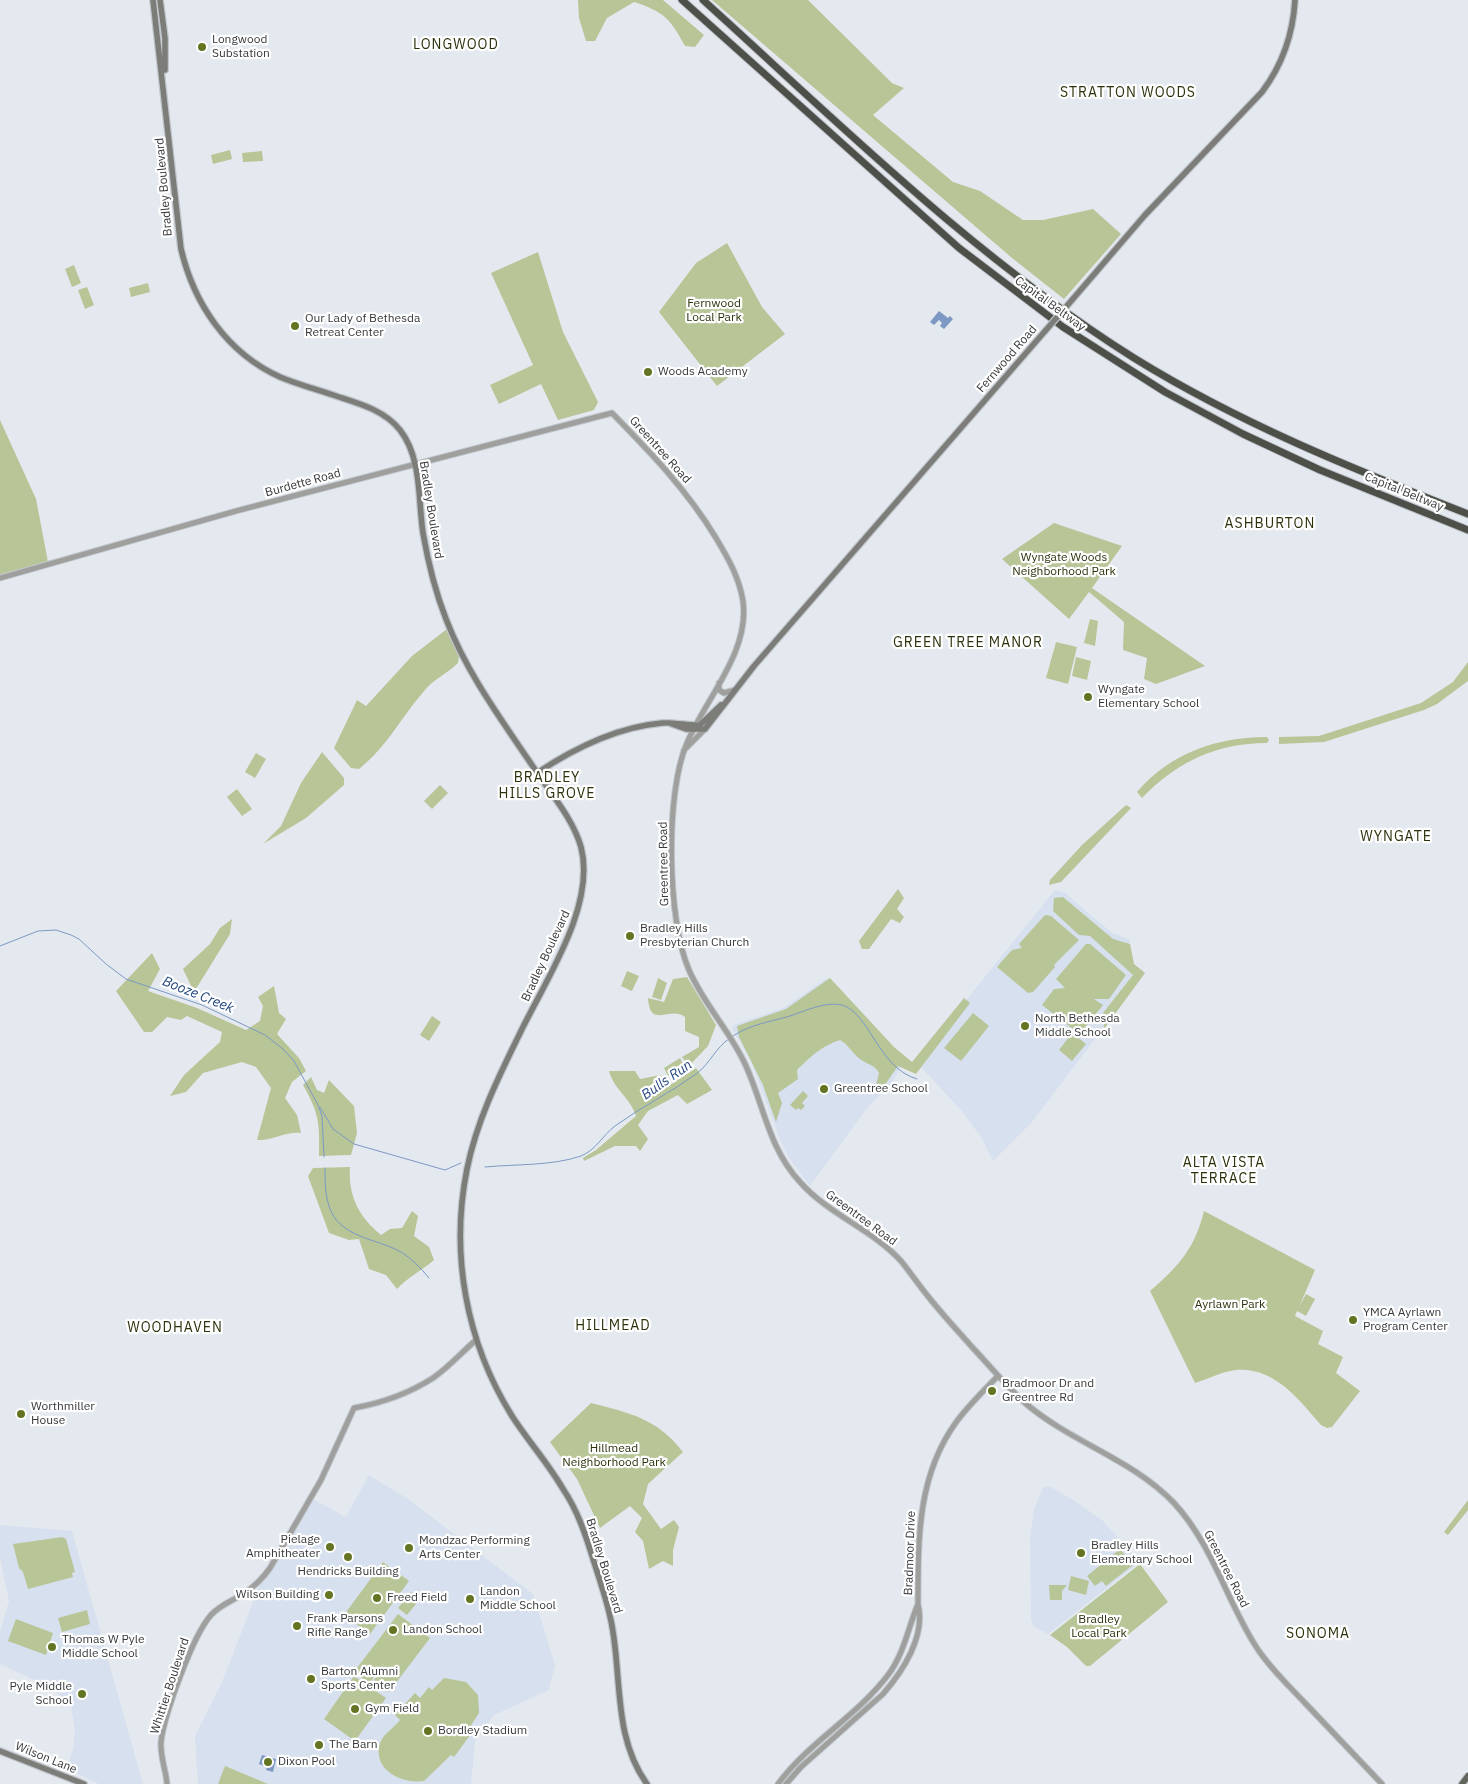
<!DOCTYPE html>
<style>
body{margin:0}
canvas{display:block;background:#e4e9f0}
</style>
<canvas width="1468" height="1784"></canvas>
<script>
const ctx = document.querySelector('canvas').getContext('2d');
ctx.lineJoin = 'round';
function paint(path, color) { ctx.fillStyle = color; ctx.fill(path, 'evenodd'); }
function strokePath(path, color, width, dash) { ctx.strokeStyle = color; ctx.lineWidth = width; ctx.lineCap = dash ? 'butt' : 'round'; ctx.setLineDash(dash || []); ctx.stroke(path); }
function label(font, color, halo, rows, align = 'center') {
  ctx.font = font + ' "IBM Plex Sans",sans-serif'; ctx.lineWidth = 4.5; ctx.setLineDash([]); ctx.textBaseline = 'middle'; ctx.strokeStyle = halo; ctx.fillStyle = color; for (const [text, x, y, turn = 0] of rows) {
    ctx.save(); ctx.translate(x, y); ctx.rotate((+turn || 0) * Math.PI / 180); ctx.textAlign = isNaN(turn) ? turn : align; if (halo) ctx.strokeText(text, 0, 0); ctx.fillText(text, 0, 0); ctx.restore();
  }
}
paint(new Path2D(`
 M1055 890 1064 892 1112 933 1129 939 1134 964 1145 973 1032 1122 993 1161 981 1137 961 1110 916 1062Z
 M827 978 904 1061 893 1081 868 1107 810 1186 789 1158 781 1142 751 1061 732 1029 734 1025 783 1008Z
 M369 1475 408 1499 533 1594 555 1665 549 1690 494 1715 475 1741 471 1784H198L195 1736 222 1682 262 1579 311 1498 346 1517Z
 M1049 1486 1075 1501 1103 1521 1140 1562 1048 1634 1033 1626 1031 1620 1030 1538 1034 1509 1043 1488Z
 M0 1525 72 1531 143 1784H99L67 1769 73 1749 75 1731 71 1707 53 1689 0 1664V1631L9 1601 0 1557Z`), '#d7e0ee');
paint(new Path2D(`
 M578 0H663L704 35 695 47 685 46C670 18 664 12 634 2L607 18 595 41H586L579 18Z
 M712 0H808L892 83 904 88 873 115 953 182 980 191 1023 220H1043L1093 209 1121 234 1064 299 1012 258Z
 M230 150 232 159 213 164 211 155Z
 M262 151 263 161 243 162 242 153Z
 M727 243 762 307 785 334 717 386 659 312 696 263Z
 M538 252 563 332 598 402 594 410 558 420 541 384 499 404 490 385 533 365 491 273Z
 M74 265 81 283 72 287 65 269Z
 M148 283 150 292 131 297 129 288Z
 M87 287 94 305 85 309 78 290Z
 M0 420 36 499 48 562 0 575Z
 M1054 523 1122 546 1092 588 1205 666 1156 684 1144 679 1147 658 1123 650 1124 622 1089 592 1069 619 1002 559Z
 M1090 619 1098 621 1095 646 1084 643Z
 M447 629 459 656 458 663C448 673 434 679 425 690 402 716 387 747 359 769L351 768 334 748 357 700 366 706 412 656Z
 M1056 642 1077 647 1068 684 1046 678Z
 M1076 657 1091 661 1087 680 1072 676Z
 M1468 662V681L1437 704 1424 710 1324 742 1279 744V737L1319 736 1421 703 1453 682Z
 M1267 737 1269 740 1267 743C1216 743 1177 762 1142 798L1137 792C1170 753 1217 737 1267 737Z
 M322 752 344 778V785L306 818 263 844 281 826 301 783Z
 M256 753 266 759 255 778 245 772Z
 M440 785 448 793 432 809 424 801Z
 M237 789 252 809 242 816 227 797Z
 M1126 805 1131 808 1061 882 1049 885 1050 880 1082 845Z
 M898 889 904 898 897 909 904 917 900 923 891 919 869 949H862L859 941Z
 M1063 897 1113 939 1130 944 1134 964 1145 973 1104 1029 1103 1013 1133 975 1090 936 1079 935 1053 911 1054 898Z
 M1045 915 1051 916 1079 940 1054 965 1055 967 1033 992 1028 993 997 967 1012 950 1022 948 1019 944Z
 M232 919 230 934 194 992 183 969 210 944 220 928Z
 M1086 944H1090L1126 975 1109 999H1094L1103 1005 1081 1032 1078 1033 1042 1005 1054 989 1065 988 1056 979Z
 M152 953 160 969 148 991 197 1008 246 1030 260 1021 263 1006 258 997 274 986 279 1013 286 1019 277 1034 299 1058 306 1071 292 1082 285 1098 297 1115 301 1133C285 1131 273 1141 257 1140L271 1088 256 1067 242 1062 203 1073 186 1092 170 1096 184 1075 220 1042 222 1032 187 1016 181 1020 167 1017 152 1032H144L116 991Z
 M627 971 639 976 632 991 621 986Z
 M687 977 716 1025 708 1046 689 1066 682 1057 699 1047V1037L685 1031V1017C670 1005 650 1030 648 998L664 1002 673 979Z
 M658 978 667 983 661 1000 652 997Z
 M830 978 894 1047 912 1062 964 998 970 1003 916 1074 898 1066 884 1086 876 1085 879 1073C874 1064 868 1065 860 1059 852 1053 849 1045 840 1040 821 1046 810 1057 797 1070L798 1079 778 1093 782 1103 776 1122 763 1085 739 1037 737 1026 786 1009Z
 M973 1013 989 1026 961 1061 944 1048Z
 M432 1016 441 1022 429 1041 420 1035Z
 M1072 1033 1086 1044 1072 1061 1059 1050Z
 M680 1058 685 1067 668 1076 664 1068Z
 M696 1068 712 1090 687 1104 678 1095 648 1111 638 1125 648 1139 640 1151 636 1146H615L584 1161 583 1158 596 1150 636 1116C630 1097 614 1090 609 1071H635L640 1079 660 1075 670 1085Z
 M311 1077 317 1090 324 1093 329 1080 354 1106 357 1133 351 1155 319 1156C320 1124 319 1113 303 1085Z
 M803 1091 808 1096 802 1103 805 1106 801 1110 798 1108 796 1110 790 1105Z
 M350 1167C348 1196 359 1217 381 1235L390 1229 402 1228 412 1211 418 1216 414 1236 429 1247 434 1260C421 1271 408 1277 397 1289L386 1275 369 1269 359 1239 349 1240 329 1233 308 1176 313 1168Z
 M1204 1211 1315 1270 1299 1307 1306 1294 1315 1299 1306 1316 1297 1311 1295 1316 1323 1331 1318 1344 1343 1357 1336 1373 1360 1391 1332 1427 1327 1428 1321 1425C1299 1400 1275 1367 1236 1370 1223 1371 1208 1379 1195 1383L1150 1291C1179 1266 1195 1248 1204 1211Z
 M591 1403C629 1413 657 1418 683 1452L648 1484 643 1504 661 1529 674 1520 679 1527 673 1550V1566L663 1561 649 1569 643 1541 635 1532 642 1518 630 1506 600 1528 577 1479 550 1442Z
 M1468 1500V1510L1448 1535 1444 1532Z
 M62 1537 66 1539 75 1572 72 1573 73 1577 28 1589 23 1572 19 1568 13 1544Z
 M1120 1549 1133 1565 1106 1586 1102 1581 1095 1586 1087 1576Z
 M383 1562 409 1581 370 1634 344 1615Z
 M1140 1564 1168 1602 1090 1666H1086L1067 1647 1050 1635Z
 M1071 1576 1089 1581 1086 1595 1068 1590Z
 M1049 1585H1067L1062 1591V1600H1050Z
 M411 1592 420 1599 407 1615 398 1608Z
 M87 1610 90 1624 62 1632 58 1618Z
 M398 1614 430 1638 389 1692 374 1680 386 1661 369 1684 354 1672Z
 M16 1619 53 1633 46 1655 8 1641Z
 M354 1676 386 1698 355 1741 324 1719Z
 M444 1678 466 1682 478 1695 479 1713 468 1730 471 1734 454 1757 451 1755 424 1781C400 1784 372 1769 380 1743 384 1733 394 1728 400 1720L395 1715 415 1693 420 1698 429 1687 432 1690Z
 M225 1766 268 1784H218Z`), '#b8c597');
paint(new Path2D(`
 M939 311 948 318 950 316 953 319 944 329 940 326 942 323 939 320 934 325 930 322Z
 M262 1755 276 1759 273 1772 266 1770 267 1767 259 1764Z`), '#7c98c3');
strokePath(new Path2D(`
 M0 946 38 931 56 930 71 935 79 939 106 964 126 979 202 1005 265 1035 283 1049 294 1061 318 1105 322 1116 324 1157
 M733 1036C751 1024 770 1022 790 1016 805 1011 826 1001 842 1005 870 1013 878 1068 917 1079
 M320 1107 333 1129 354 1144 445 1170 461 1163
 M485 1167C516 1164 552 1166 581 1156 596 1150 603 1135 615 1126 641 1107 670 1093 696 1074 710 1064 715 1048 730 1038
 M325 1168C325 1181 325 1194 329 1206 339 1238 376 1238 401 1252 412 1259 421 1268 429 1278`), '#7c98c3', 1);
const tertiary = new Path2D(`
 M0 578 236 511 612 413C651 453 687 490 716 538 728 558 739 577 743 601 750 652 706 698 687 743 665 793 667 920 689 970 704 1005 731 1032 746 1066 764 1106 769 1149 800 1182 829 1215 872 1229 901 1261 910 1272 918 1284 927 1295 941 1313 957 1330 972 1347 990 1366 1006 1386 1025 1403 1072 1443 1132 1459 1174 1503 1212 1544 1226 1599 1255 1645 1268 1666 1288 1685 1305 1703 1331 1730 1356 1757 1382 1784
 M719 683V690L724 693 735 690
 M684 750 705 729
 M167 1784C166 1770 160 1757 161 1742 164 1715 193 1635 211 1615 220 1605 232 1601 243 1594 254 1587 263 1578 270 1568L321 1480 354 1408C382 1403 408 1394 433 1378 449 1367 462 1352 476 1340
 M778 1784C809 1742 857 1716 888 1675 904 1654 908 1628 918 1604
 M786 1784 801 1767 883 1694C903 1671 926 1636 918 1604 918 1540 917 1475 957 1421 969 1405 984 1390 998 1376`);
const secondary = new Path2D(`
 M153 0 181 249C194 304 227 353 280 377 299 385 319 390 339 397 361 404 385 411 400 430 422 458 418 500 423 533 428 562 435 591 446 619 467 674 503 722 536 771 552 795 573 819 581 847 596 905 547 978 522 1029 500 1074 477 1119 467 1169 450 1254 466 1342 512 1416 528 1441 548 1463 563 1489 578 1511 586 1536 594 1562 602 1587 611 1613 614 1639 621 1689 616 1741 647 1784
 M160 0 165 38V70
 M1072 300 1145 215 1262 92C1283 64 1293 35 1295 0
 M669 723 686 729H705L754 666 1046 330
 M537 773C573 749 618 727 662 723 676 722 688 726 700 725L721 705
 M0 1751 84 1784`);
const primary = new Path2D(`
 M1462 1784 1468 1776`);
const motorway = new Path2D(`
 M682 0 959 248 1063 327 1165 392 1243 434 1320 470 1468 530
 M703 0C841 125 975 258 1134 358 1239 423 1353 469 1468 514`);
strokePath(tertiary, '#c1c6cc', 7);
strokePath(secondary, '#c1c6cc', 8);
strokePath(primary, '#c1c6cc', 8);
strokePath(motorway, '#c1c6cc', 9);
strokePath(tertiary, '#9fa09d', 5);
strokePath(secondary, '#7c7d78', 5.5);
strokePath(primary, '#62645e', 6);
strokePath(motorway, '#4d4f49', 7);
const secondaryBridge = new Path2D(`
 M1046 330 1072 300`);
strokePath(secondaryBridge, '#c1c6cc', 8, []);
strokePath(secondaryBridge, '#7c7d78', 5.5);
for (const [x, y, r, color] of [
 [202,47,5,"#637523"],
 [295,326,5,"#637523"],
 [648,372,5,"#637523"],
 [1088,697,5,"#637523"],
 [630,936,5,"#637523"],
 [1025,1026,5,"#637523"],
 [824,1089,5,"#637523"],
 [1353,1320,5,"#637523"],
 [992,1391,5,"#637523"],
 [21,1414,5,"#637523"],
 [330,1547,5,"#637523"],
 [409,1548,5,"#637523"],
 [1081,1553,5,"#637523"],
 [348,1557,5,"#637523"],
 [329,1595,5,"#637523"],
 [377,1598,5,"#637523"],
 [470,1599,5,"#637523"],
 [297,1626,5,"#637523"],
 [393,1630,5,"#637523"],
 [52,1647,5,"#637523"],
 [311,1679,5,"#637523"],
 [82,1694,5,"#637523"],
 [355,1709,5,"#637523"],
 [428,1731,5,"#637523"],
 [319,1745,5,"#637523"],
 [268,1762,5,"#637523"]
]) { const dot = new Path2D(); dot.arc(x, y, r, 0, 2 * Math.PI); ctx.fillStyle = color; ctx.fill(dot); strokePath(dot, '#fff', 2); }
label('12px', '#36383b', '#fff', [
 ["Longwood",212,40],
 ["Substation",212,54],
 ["Our Lady of Bethesda",305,319],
 ["Retreat Center",305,333],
 ["Woods Academy",658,372],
 ["Wyngate",1098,690],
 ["Elementary School",1098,704],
 ["Bradley Hills",640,929],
 ["Presbyterian Church",640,943],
 ["North Bethesda",1035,1019],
 ["Middle School",1035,1033],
 ["Greentree School",834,1089],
 ["YMCA Ayrlawn",1363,1313],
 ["Program Center",1363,1327],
 ["Bradmoor Dr and",1002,1384],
 ["Greentree Rd",1002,1398],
 ["Worthmiller",31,1407],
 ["House",31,1421],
 ["Pielage",320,1540,"right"],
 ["Amphitheater",320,1554,"right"],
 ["Mondzac Performing",419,1541],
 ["Arts Center",419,1555],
 ["Bradley Hills",1091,1546],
 ["Elementary School",1091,1560],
 ["Hendricks Building",348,1572,"center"],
 ["Landon",480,1592],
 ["Middle School",480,1606],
 ["Wilson Building",319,1595,"right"],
 ["Freed Field",387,1598],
 ["Frank Parsons",307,1619],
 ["Rifle Range",307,1633],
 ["Landon School",403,1630],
 ["Thomas W Pyle",62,1640],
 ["Middle School",62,1654],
 ["Barton Alumni",321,1672],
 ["Sports Center",321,1686],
 ["Pyle Middle",72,1687,"right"],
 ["School",72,1701,"right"],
 ["Gym Field",365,1709],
 ["Bordley Stadium",438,1731],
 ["The Barn",329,1745],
 ["Dixon Pool",278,1762]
], 'left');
label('12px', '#36383b', '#fff', [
 ["Bradley Boulevard",164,187,-95],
 ["Capital Beltway",1050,304,36],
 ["Fernwood Road",1007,359,-49],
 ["Greentree Road",660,450,48],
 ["Burdette Road",303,483,-15],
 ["Capital Beltway",1404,492,22],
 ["Bradley Boulevard",431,510,81],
 ["Greentree Road",664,864,-91],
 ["Bradley Boulevard",546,956,-65],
 ["Greentree Road",861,1218,36],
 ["Bradmoor Drive",910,1553,-88],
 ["Bradley Boulevard",604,1566,73],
 ["Greentree Road",1226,1569,63],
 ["Whittier Boulevard",170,1686,-72],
 ["Wilson Lane",46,1758,22]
]);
label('12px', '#2b330c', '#fff', [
 ["Fernwood",714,304],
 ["Local Park",714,318],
 ["Wyngate Woods",1064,558],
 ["Neighborhood Park",1064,572],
 ["Ayrlawn Park",1230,1305],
 ["Hillmead",614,1449],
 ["Neighborhood Park",614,1463],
 ["Bradley",1099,1620],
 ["Local Park",1099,1634]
]);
ctx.letterSpacing = '1px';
label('14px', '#2b330d', '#fff', [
 ["LONGWOOD",456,45],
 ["STRATTON WOODS",1128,93],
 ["ASHBURTON",1270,524],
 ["GREEN TREE MANOR",968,643],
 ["BRADLEY",547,778],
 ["HILLS GROVE",547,794],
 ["WYNGATE",1396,837],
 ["ALTA VISTA",1224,1163],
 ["TERRACE",1224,1179],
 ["HILLMEAD",613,1326],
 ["WOODHAVEN",175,1328],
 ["SONOMA",1318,1634]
]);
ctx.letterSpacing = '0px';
label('italic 14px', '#244980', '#fff', [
 ["Booze Creek",198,995,22],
 ["Bulls Run",667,1080,-35]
]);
</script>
